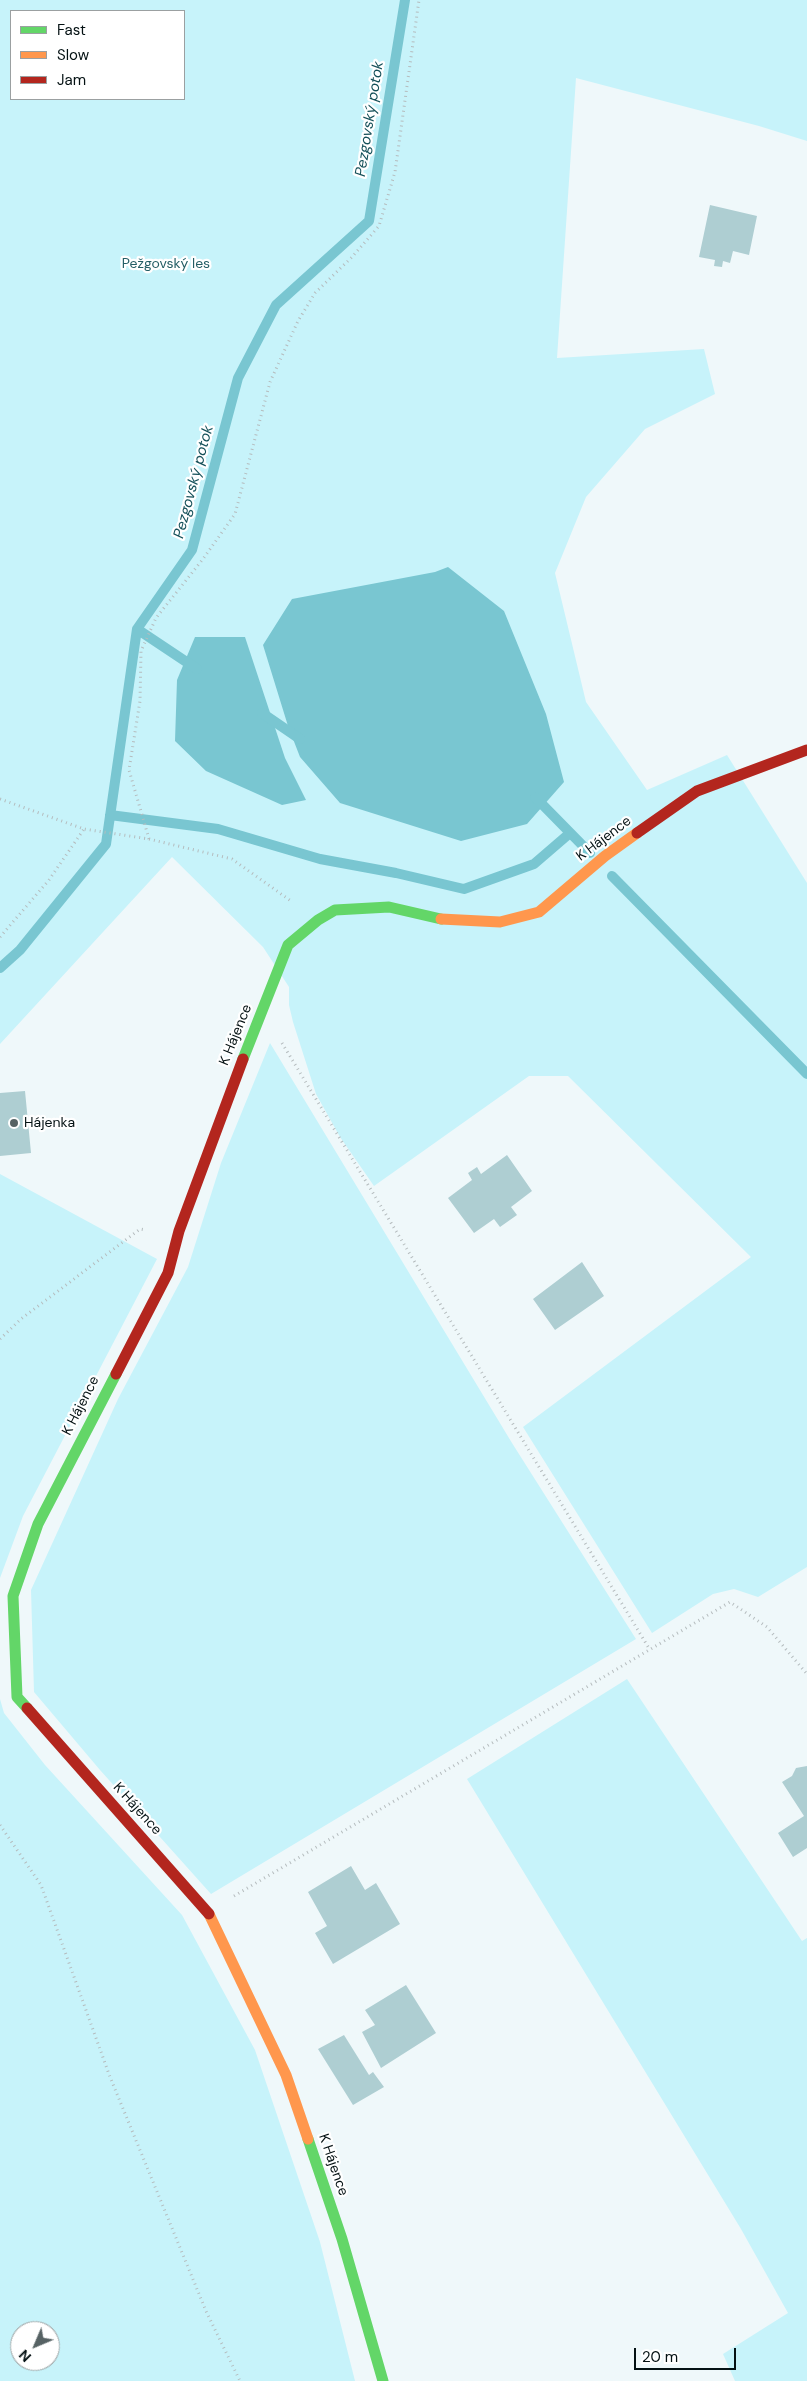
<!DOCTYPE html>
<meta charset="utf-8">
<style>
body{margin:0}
#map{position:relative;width:807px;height:2381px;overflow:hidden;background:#eff8fa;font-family:"DM Sans",sans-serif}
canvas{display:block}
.legend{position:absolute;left:10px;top:10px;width:175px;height:90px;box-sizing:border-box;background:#fff;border:1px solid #9ba0a1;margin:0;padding:6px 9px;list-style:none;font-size:15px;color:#041113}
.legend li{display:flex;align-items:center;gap:10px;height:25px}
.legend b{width:25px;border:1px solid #9ba0a1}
.north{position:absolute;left:10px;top:2321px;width:50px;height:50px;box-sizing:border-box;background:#fff;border:1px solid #9ba0a1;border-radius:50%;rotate:225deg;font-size:14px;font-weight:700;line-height:20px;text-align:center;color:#041113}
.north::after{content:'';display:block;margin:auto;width:18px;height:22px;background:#566264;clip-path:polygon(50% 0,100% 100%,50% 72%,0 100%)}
.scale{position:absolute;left:634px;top:2348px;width:102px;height:22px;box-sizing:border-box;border:2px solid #041113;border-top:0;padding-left:6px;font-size:15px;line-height:18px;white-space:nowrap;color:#041113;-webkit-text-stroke:4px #fff;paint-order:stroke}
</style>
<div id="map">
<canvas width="807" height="2381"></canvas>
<ul class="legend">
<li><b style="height:6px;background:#63d668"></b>Fast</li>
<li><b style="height:6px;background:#ff974d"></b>Slow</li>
<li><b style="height:6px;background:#b3261e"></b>Jam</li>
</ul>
<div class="north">N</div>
<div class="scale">20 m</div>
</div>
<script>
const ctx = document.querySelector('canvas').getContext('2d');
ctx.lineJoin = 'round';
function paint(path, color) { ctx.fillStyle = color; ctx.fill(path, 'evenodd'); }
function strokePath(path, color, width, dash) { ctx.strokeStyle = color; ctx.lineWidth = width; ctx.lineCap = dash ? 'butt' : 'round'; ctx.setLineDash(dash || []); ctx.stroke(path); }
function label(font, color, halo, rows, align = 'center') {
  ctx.font = font + ' "DM Sans",sans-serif'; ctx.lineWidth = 4.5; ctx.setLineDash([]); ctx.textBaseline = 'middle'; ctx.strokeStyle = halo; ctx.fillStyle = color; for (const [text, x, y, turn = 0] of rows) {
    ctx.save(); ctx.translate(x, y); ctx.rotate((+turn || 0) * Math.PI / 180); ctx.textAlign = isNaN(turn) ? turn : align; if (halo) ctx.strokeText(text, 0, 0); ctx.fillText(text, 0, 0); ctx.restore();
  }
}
paint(new Path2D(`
 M0 0H807V141L759 126 576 78 557 358 704 349 715 394 645 429 586 497 555 573 586 702 647 790 727 755 807 883V1567L758 1597 734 1589 713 1594 652 1633 523 1427 751 1257 568 1076H529L374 1186 340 1137 316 1094 293 1022 289 1005V987L263 947 172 857 0 1044ZM11 11H184V99H11Z
 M270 1043 512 1443 636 1639 211 1894 100 1770 34 1692 31 1590 118 1399 188 1267 221 1163Z
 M0 1174 157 1259 23 1516 0 1578Z
 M627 1679 802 1941 807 1938V2381H735L723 2354 788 2313 741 2229 467 1779Z
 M0 1699 4 1713 45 1765 182 1915 255 2050 320 2242 355 2381H0ZM20 2331H50V2361H20Z`), '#c7f3fa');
paint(new Path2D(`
 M448 567 504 611 546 714 564 782 527 824 461 841 340 803 300 757 288 726 263 645 292 599 435 572Z
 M195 637H245L285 758 306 800 282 805 206 771 175 741 177 680Z`), '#79c6d1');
strokePath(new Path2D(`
 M137 629 197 669
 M262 713 300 739
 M535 797 590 853
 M110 815 218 829 320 859 396 873 464 889 534 864 570 833
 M612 876 807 1074
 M0 968 20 950 106 844 137 629 192 550 238 378 276 305 369 221 405 0`), '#79c6d1', 10);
paint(new Path2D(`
 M710 205 757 216 749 255 733 251 730 263 723 261 722 267 714 266 715 260 699 257Z
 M25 1091 31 1153 0 1156V1093Z
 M507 1155 532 1191 511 1207 517 1215 500 1227 494 1219 474 1233 448 1198 472 1180 468 1173 477 1167 481 1174Z
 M582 1262 604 1296 555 1330 533 1299Z
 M807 1766V1848L793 1857 778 1833 804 1816 782 1782 792 1776 796 1768Z
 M351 1866 365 1890 376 1883 400 1924 333 1964 315 1933 327 1926 308 1892Z
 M406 1985 436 2033 381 2068 362 2032 375 2025 365 2010Z
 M344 2035 369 2075 373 2072 384 2087 353 2105 318 2049Z`), '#aeced2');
strokePath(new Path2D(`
 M0 799 84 829 149 839 232 859 291 901
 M149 839 129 770 140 701 141 651 156 618 203 559 235 514 270 382 298 321 315 293 352 257 379 226 395 172 419 0
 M0 937 49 880 84 829
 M282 1043 650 1650
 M0 1339 21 1319 140 1229 146 1230
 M0 1825 41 1885 110 2077 206 2311 240 2381
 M234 1896 730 1602 767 1627 807 1674`), '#b5bcbe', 3, [1, 4]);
strokePath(new Path2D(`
 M243 1059 288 945 318 920 335 910 389 907 441 919
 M27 1708 17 1697 13 1596 38 1524 116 1374
 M308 2139 342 2239 383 2381`), '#63d668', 11);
strokePath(new Path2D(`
 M441 919 500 922 539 912 605 856 637 833
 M209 1914 286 2075 308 2139`), '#ff974d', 11);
strokePath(new Path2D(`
 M637 833 697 791 807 750
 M116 1374 168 1273 179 1231 243 1059
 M27 1708 209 1914`), '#b3261e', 11);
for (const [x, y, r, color] of [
 [14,1123,5,"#566264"]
]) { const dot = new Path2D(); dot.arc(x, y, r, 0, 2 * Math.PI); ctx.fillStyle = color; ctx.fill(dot); strokePath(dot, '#fff', 2); }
label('14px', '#235d65', '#fff', [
 ["Pežgovský les",166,264]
]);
label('14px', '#041113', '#fff', [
 ["K Hájence",604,839,-37],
 ["K Hájence",236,1035,-68],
 ["K Hájence",81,1406,-63],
 ["K Hájence",137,1809,48],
 ["K Hájence",333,2165,71]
]);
label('14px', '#041113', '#fff', [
 ["Hájenka",24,1123]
], 'left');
label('italic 15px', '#145059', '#fff', [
 ["Pezgovský potok",370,119,-81],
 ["Pezgovský potok",194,482,-75]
]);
</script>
